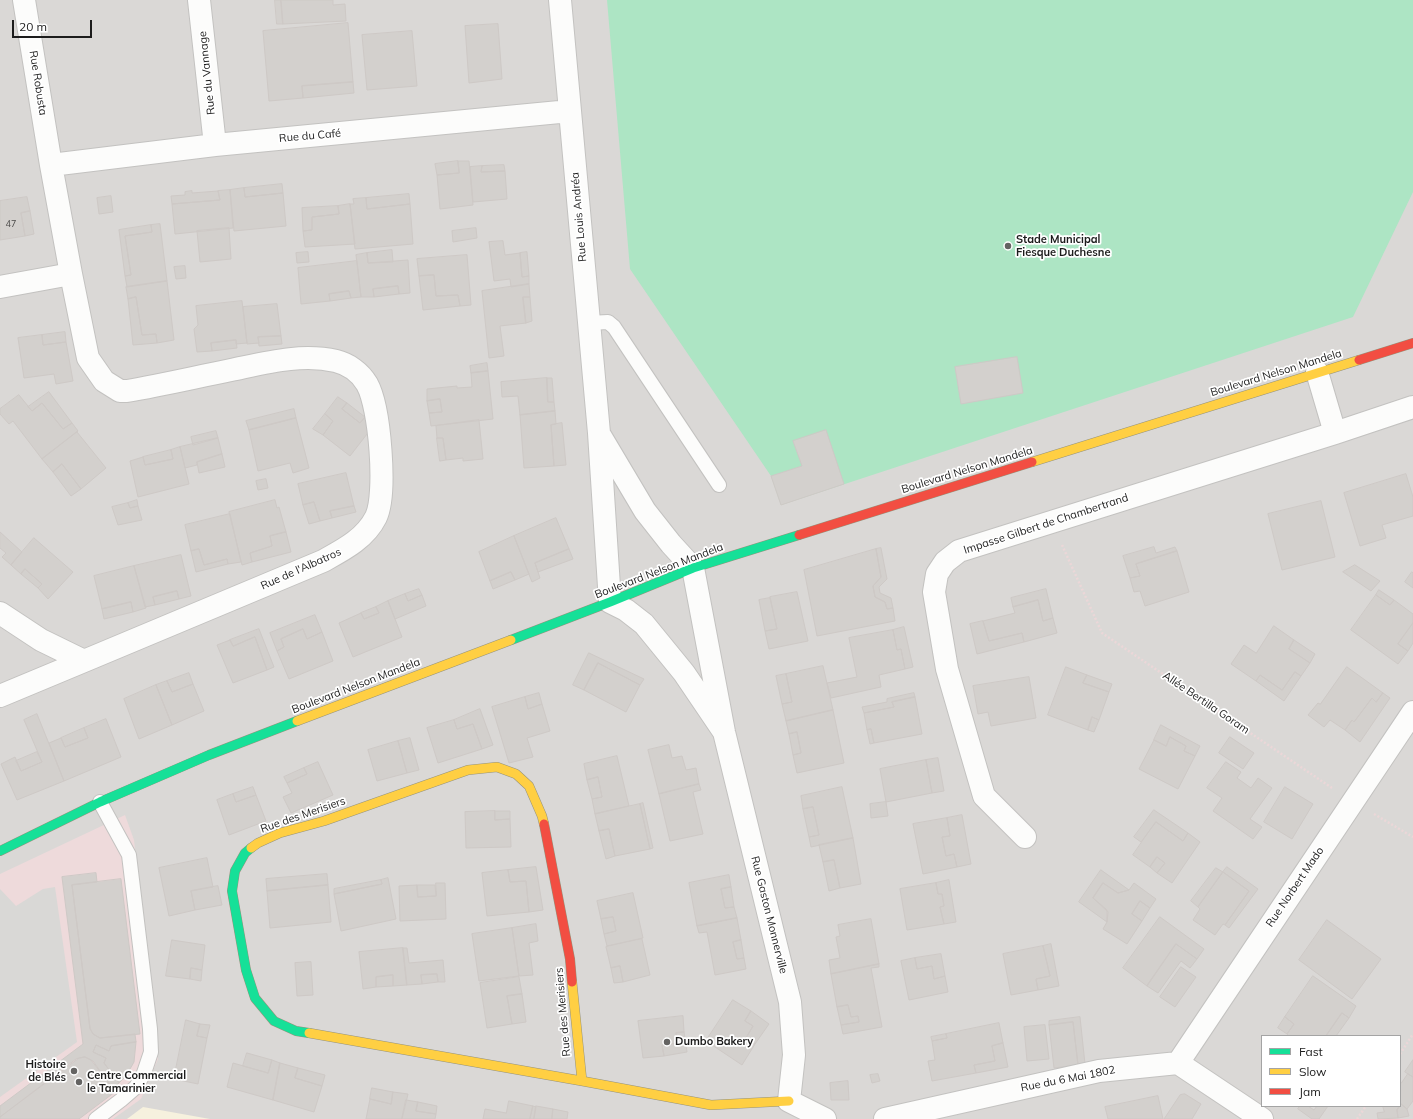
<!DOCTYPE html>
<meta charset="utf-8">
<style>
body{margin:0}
#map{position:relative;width:1413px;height:1119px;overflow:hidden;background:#ebe8e4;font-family:Mulish,sans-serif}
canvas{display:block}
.legend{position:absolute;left:1261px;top:1035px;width:140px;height:72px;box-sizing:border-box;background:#fff;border:1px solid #a4a4a4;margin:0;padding:5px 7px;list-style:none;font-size:12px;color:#1c1c1c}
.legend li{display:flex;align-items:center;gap:8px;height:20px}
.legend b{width:20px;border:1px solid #a4a4a4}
.scale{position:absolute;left:12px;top:20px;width:80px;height:18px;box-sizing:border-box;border:2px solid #1c1c1c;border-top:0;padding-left:5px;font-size:12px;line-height:14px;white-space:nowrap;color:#1c1c1c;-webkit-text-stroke:3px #fff;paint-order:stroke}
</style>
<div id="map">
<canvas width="1413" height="1119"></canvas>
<ul class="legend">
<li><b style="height:5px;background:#16e098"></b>Fast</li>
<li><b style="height:5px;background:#ffcf43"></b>Slow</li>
<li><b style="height:5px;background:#f24e42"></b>Jam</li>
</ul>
<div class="scale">20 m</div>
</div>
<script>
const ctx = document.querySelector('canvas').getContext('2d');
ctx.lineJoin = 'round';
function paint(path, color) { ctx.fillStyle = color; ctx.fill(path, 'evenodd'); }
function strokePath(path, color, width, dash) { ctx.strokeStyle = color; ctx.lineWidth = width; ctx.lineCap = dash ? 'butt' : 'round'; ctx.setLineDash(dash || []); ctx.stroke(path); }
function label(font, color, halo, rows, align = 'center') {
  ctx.font = font + ' Mulish,sans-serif'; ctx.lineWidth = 3.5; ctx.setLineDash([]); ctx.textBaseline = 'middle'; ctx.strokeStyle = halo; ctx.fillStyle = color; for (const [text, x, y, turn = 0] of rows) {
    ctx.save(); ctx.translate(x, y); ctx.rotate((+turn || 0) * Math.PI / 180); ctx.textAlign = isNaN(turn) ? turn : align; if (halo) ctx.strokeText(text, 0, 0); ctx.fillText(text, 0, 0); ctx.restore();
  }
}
paint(new Path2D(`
 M0 0H1413V1119H0ZM1262 1036H1400V1106H1262Z`), '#dad8d6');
paint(new Path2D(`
 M125 815 134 840 158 1059 141 1099 113 1119H0V874Z`), '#eedadb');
paint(new Path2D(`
 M143 1107 210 1119H127Z`), '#f6f1de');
paint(new Path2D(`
 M55 887 77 1042 0 1097V889L16 906 43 889Z`), '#d9d8d6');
paint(new Path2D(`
 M607 0H1413V192L1353 317 781 505 771 476 630 269Z`), '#ade5c4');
const building = new Path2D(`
 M275 0H281L283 24H277Z
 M281 0H333V5L345 4 346 21 283 24Z
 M348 23 353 82 302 86 303 98 269 101 263 31Z
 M498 24 502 79 469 83 465 26Z
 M412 31 417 86 367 90 362 35Z
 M353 82 354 93 303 98 302 86Z
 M458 161 459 173 437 175 435 164Z
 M458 161H469L473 205 440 209 437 175 459 173Z
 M504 165 505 171 481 172 482 166Z
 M482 166 481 172 505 171 507 199 473 202 470 167Z
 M282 184 283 193 245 197 244 188Z
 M244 188 245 197 283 193 286 226 234 231 230 190Z
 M230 190 233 228 175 234 172 204 220 200 218 191Z
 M192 191V193L218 191 220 200 172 204 171 196 185 195V192Z
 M409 194 410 204 367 209 366 198Z
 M111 196 113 212 99 214 97 198Z
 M27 197 30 211 21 213 25 236 0 240V201Z
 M366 198 367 209 410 204 413 244 355 249 350 204H354L353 199Z
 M350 204 355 244 305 247 303 231 312 230V217L339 214 338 206Z
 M338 206 339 214 312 217V230L303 231 302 208Z
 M30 211 34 234 25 236 21 213Z
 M160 224 167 281 127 287 125 276 131 275 125 236 152 232 151 225Z
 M151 225 152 232 125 236 131 275 125 276 119 230Z
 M229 228 231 259 200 262 197 231Z
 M476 228 477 238 453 242 452 231Z
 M503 241 505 255 520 253 522 277 529 276V284L511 287 510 279 494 281 489 242Z
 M392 250 393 262 368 263 367 253Z
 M308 252 309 262 297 263 296 253Z
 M527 252 529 276 522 277 520 253Z
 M367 253 368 263 408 260 410 293 399 294 398 286 373 289 374 297H361L356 255Z
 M467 255 471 305 460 306 458 295 436 296 434 275 419 276 417 259Z
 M357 261 361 297 351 298 349 291 329 294 330 301 301 304 298 268Z
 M185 266 186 278 176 279 174 267Z
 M434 275 436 296 458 295 460 306 423 310 419 276Z
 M167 281 174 340 157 343 156 334 142 335 136 297 128 299 126 287Z
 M529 284 530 297H523L526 323 500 326 504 356 489 358 482 291Z
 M398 286 399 294 374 297 373 289Z
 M349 291 351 298 330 301 329 294Z
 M136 297 142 335 156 334 157 343 133 345 128 299Z
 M523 297H530L532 321 526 323Z
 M242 301 247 343 236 344V340L211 343 212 351 197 352 194 329 198 325 196 306Z
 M277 304 281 336 258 337 259 343 247 344 243 307Z
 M65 332 66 342 43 345 42 335Z
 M42 335 43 345 66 342 73 381 56 384 54 374 24 378 18 338Z
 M281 336 282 344 259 346 258 337Z
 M236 340 237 348 212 351 211 343Z
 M1017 357 1023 393 961 404 955 367Z
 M487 363 488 371 471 373 470 366Z
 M488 371 493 419 431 426 429 413 442 412 440 399 427 401V389L457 386V388L472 387 471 373Z
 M547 378H552L554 402H548Z
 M547 378 548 402H554L555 411 520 415 518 396 502 397 501 382Z
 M49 392 72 423 63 429 42 403 32 411 28 407Z
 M19 395 32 411 42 403 63 429 72 423 78 431 42 459 13 421 9 424 0 414V409Z
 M338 397 347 403 342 409 360 423 365 417 374 425 350 456 323 435 333 421 325 414Z
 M440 399 442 412 429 413 427 401Z
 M347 403 365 417 360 423 342 409Z
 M294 409 296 418 249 430 246 421Z
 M555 411 556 424 551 425 554 466 524 468 520 415Z
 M325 414 333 421 323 435 313 429Z
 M296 418 309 468 293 473 290 463 258 471 249 430Z
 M479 420 483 459 463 461V458L446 460 443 438H437L436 426Z
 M562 423 566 465 554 466 551 425Z
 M826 430 844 484 781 505 771 476 802 466 793 441Z
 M216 431 218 438 193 445 191 437Z
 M77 432 106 468 81 489 62 464 53 472 42 459Z
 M218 438 222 454 197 462V465L185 468 180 447Z
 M437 438H443L446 460 440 461Z
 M180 447 189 484 138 497 130 461 143 457 145 465 173 459 171 450Z
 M171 450 173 459 145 465 143 457Z
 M222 454 225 467 199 473 197 462Z
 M62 464 81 489 71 496 53 472Z
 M346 473 354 506 330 511 332 518 320 521 314 502 303 505 298 484Z
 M1406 474 1413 497V516L1382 525 1386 538 1360 546 1344 493Z
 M266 479 268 488 258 490 256 481Z
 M137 500 138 506 130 508 128 503Z
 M275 500 277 508 279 507 286 532 270 536 272 546 250 553 252 562 242 565 229 512Z
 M1321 501 1335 557 1282 570 1268 514Z
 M314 502 320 521 309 524 303 505Z
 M128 503 130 508 138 506 142 520 118 525 112 507Z
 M354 506 356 512 332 518 330 511Z
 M230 514 241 562 228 564 227 559 204 565 199 549 191 551 185 525Z
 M556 518 569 549 535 563 540 578 532 582 514 536Z
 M0 532 22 552 11 565 2 557 6 553 0 548Z
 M286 532 291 552 252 562 250 553 272 546 270 536Z
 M514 536 529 574 515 580 511 572 490 581 479 552Z
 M34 538 73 572 48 599 38 588 42 584 25 569 21 574 11 565Z
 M1154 547 1156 553 1175 547 1177 551 1136 564 1140 576 1130 578 1123 556Z
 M881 548 887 579 879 587 880 593 891 598 893 608 887 609 885 602 875 597 873 586 881 577 876 549Z
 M199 549 204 565 227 559 228 564 196 572 191 551Z
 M569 549 573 559 538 572 535 563Z
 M876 549 881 577 873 586 875 597 885 602 887 609 893 608 895 621 817 636 804 570Z
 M1177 551 1189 592 1145 606 1140 591 1134 592 1130 578 1140 576 1136 564Z
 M181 555 191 596 179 599 177 591 153 597 155 605 145 607 134 566Z
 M1355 565 1380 581 1371 591 1343 572Z
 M134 566 146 608 133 612 131 602 102 609 94 576Z
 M25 569 42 584 38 588 21 574Z
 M511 572 515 580 493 589 490 581Z
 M1412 572 1413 573V588L1405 582Z
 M419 589 422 595 408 601 405 594Z
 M1046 589 1053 618 1043 621 1038 600 1013 607 1011 598Z
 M1379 590 1394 600 1390 605 1376 595Z
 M177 591 179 599 155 605 153 597Z
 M797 592 808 641 769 649 765 631 777 629 770 597Z
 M405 594 408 601 422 595 426 606 395 619 388 601Z
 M1376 595 1390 605 1394 600 1413 614V623L1398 644 1408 651 1398 664 1351 630Z
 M770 598 777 629 765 631 759 600Z
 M1038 600 1043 621 1053 618 1057 633 1024 642 1022 633 989 641 983 621 1015 613 1013 607Z
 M388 601 402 637 353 657 339 623 361 613 364 619 379 613 376 607Z
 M131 602 133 612 104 619 102 609Z
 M376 607 379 613 364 619 361 613Z
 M315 615 322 632 307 639 303 629 281 639 284 647 277 651 270 633Z
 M983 621 989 641 1022 633 1024 642 977 654 970 624Z
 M1413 623V643L1408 651 1398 644Z
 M1274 626 1294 640 1289 649 1310 663 1301 676 1295 672 1282 690 1260 675 1256 681 1231 664 1244 645 1256 653Z
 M904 627 913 667 905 669 901 649 897 650 893 630Z
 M259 629 274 667 267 670 255 637 233 646 230 640Z
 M303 629 307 639 322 632 333 661 289 679 277 651 284 647 281 639Z
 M893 630 897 650 901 649 905 669 879 675 881 687 831 698 827 683 857 677 849 638Z
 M255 637 267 670 233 683 217 645 230 640 233 646Z
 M1294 640 1315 654 1310 663 1289 649Z
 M589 653 644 679 640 685 598 663 584 690 573 685Z
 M598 663 640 685 626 712 584 690Z
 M823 666 833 710 786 721 782 704 792 702 786 674Z
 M1066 667 1087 675 1083 683 1109 692 1099 720 1092 717 1088 730 1048 715Z
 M1347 667 1383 693 1376 702 1372 698 1354 722 1352 720 1345 730 1330 720 1324 727 1308 715 1318 703 1320 704Z
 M1295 672 1301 676 1284 701 1256 681 1260 675 1282 690Z
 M189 673 193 684 172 692 167 681Z
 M786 674 792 702 782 704 776 676Z
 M1087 675 1112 684 1109 692 1083 683Z
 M1029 677 1036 718 991 726 988 712 978 714 973 686Z
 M167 681 172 692 193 684 204 711 172 725 156 685Z
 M156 685 172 725 139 739 124 699Z
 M539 693 542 704 528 709 525 697Z
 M914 693 915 697 892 702 894 707 864 713 862 707 887 702V699Z
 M1383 693 1390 698 1360 742 1345 730 1352 720 1354 722 1372 698 1376 702Z
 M525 697 528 709 542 704 550 731 527 738 533 757 509 763 492 707Z
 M915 697 922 734 874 743 871 729 867 730 864 713 894 707 892 702Z
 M480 709 493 745 482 749 473 724 457 729 454 720Z
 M833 710 844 763 797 773 793 755 801 753 797 732 789 734 786 721Z
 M37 714 64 781 17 800 1 764 15 757 21 771 42 762 24 720Z
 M1092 717 1099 720 1094 732 1088 730Z
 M106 719 121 757 64 781 49 743 61 738 65 747 88 738 84 728Z
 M454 720 457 729 473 724 482 749 438 763 427 728Z
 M1161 725 1200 746 1195 756 1184 751 1186 746 1170 737 1166 746 1154 740Z
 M84 728 88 738 65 747 61 738Z
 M871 729 874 743 870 744 867 730Z
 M797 732 801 753 793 755 789 734Z
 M1170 737 1186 746 1184 751 1195 756 1178 789 1139 769 1154 740 1166 746Z
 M1230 737 1254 753 1243 769 1219 753Z
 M410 738 419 770 407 773 398 741Z
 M398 741 407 773 377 781 368 750Z
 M669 745 672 758 682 756 686 770 696 768 699 784 659 794 648 750Z
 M37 752 42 762 21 771 16 761Z
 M617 756 629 806 595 814 592 799 602 797 598 777 587 780 584 764Z
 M938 758 944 791 932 793 926 760Z
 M926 760 932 793 886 802 880 769Z
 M318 762 333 795 291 813 283 797 292 793 287 783 307 774 304 768Z
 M1226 762 1241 772 1237 778 1251 788 1258 778 1272 788 1250 819 1262 827 1253 839 1213 811 1222 798 1207 788Z
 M304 768 307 774 287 783 284 777Z
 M598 777 602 797 592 799 587 780Z
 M699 784 701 790 693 792 703 834 670 841 659 794Z
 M253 787 256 795 236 802 233 794Z
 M842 787 853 838 811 847 809 837 819 835 813 807 803 809 801 796Z
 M1285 787 1313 804 1292 839 1264 822Z
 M233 794 236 802 256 795 266 821 229 835 217 800Z
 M886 802 888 816 871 818 870 804Z
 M643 803 653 848 650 849 640 804Z
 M640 804 650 849 615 856 609 829 599 831 595 814Z
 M813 807 819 835 809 837 803 809Z
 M1154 810 1188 833 1183 841 1156 822 1141 842 1134 837Z
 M495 811H510V819L495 820Z
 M495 811V820L510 819 511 847 466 848 465 812Z
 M962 815 971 864 957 867 954 854 946 856 942 837 950 836 947 818Z
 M947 818 950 836 942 837 946 856 954 854 957 867 923 874 913 824Z
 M1156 822 1183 841 1188 833 1200 842 1172 883 1157 873 1165 863 1157 857 1150 867 1133 855Z
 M609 829 615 856 606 859 599 831Z
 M853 838 861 884 840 888 834 860 823 862 819 845Z
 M1157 857 1165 863 1157 873 1150 867Z
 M207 858 213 887 191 891 195 910 169 916 159 868Z
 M834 860 840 888 829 891 823 862Z
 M536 867 543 910 529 912 526 881 510 882 508 870Z
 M1227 867 1258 889 1229 928 1225 925 1249 891 1223 872Z
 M1216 868 1223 872 1198 907 1191 901Z
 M508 870 510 882 526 881 529 912 487 916 482 873Z
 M1101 870 1129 890 1118 893 1103 883 1093 898 1107 911V922L1079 902Z
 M1223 872 1249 891 1225 925 1223 924 1215 935 1193 920 1200 909 1198 907Z
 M96 873 97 882 72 885 90 1029 93 1034 100 1038 135 1034 136 1042 111 1046 109 1051 96 1045 93 1052 106 1058 104 1063 119 1083 113 1088 91 1060 85 1057 79 1058 0 1117V1106L83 1044 62 877Z
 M327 874 328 885 267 891 266 879Z
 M729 875 731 887 721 889 725 908 734 907 737 918 697 926 689 883Z
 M388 878 396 919 341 931 334 894 382 884 381 880Z
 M121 879 140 1034 100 1038 93 1034 90 1028 72 885Z
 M381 880 382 884 334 894V889Z
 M949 880 956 922 944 924 940 907 944 906 942 894H938L936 883Z
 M436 883H445L446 919 400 921 399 886 417 885 418 897 436 896Z
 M936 883 938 894H942L944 906 940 907 944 924 907 930 900 889Z
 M1103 883 1118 893 1129 890 1134 883 1156 899 1150 908 1140 901 1132 914 1142 921 1127 944 1103 929 1107 922 1108 912 1106 909 1093 898Z
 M328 885 331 922 270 928 267 891Z
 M417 885H435L436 896 418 897Z
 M218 886 222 905 195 910 191 891Z
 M731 887 734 907 725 908 721 889Z
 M633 893 643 938 607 946 604 934 616 931 613 917 601 919 597 901Z
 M1140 901 1150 908 1142 921 1132 914Z
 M613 917 616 931 604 934 601 919Z
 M1160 917 1204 949 1197 959 1176 944 1147 986 1123 968Z
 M737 918 741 940 733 942 737 959 744 958 746 969 715 975 707 932 699 933 697 926Z
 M871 919 879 964 831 974 829 960 840 958 836 937 840 936 838 925Z
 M1327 920 1381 959 1352 999 1299 960Z
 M536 924 538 941 529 943 533 975 519 976 512 928Z
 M512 928 519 976 479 981 472 934Z
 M642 939 650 975 623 982 620 966 611 968 606 947Z
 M172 940 205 945 202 970 191 968 190 979 166 976Z
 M741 940 744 958 737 959 733 942Z
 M1051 944 1059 986 1038 990 1036 979 1050 976 1043 946Z
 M1176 944 1197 959 1190 968 1181 961 1158 993 1147 986Z
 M1043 946 1050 976 1036 979 1038 990 1011 995 1003 954Z
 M403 948H407L409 963 443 960 445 982H438L437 974 421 975 422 984 407 985Z
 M403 948 407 985 393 986V975L376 977V987L363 989 359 952Z
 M941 954 945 976 934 979 932 966 917 969 915 958Z
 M915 958 917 969 932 966 934 979 945 976 948 992 909 1000 901 961Z
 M311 962 313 995 297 996 295 963Z
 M879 964V967L871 968 882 1027 843 1034 841 1025 859 1022 858 1016 851 1017 848 1005 837 1007 831 974Z
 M620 966 623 982 614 983 611 968Z
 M1181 967 1196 977 1175 1007 1160 997Z
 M191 968 202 970 201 981 190 979Z
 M437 974 438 982 422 984 421 975Z
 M393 975V986L376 987V977Z
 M1313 976 1356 1006 1349 1018 1342 1013 1326 1036H1289L1287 1034 1294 1024 1285 1017Z
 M519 977 522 994 507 996 512 1024 487 1028 480 983Z
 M522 994 526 1022 512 1024 507 996Z
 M733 1000 751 1011 745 1021 753 1026 746 1038 755 1044 742 1065 706 1041Z
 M848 1005 851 1017 858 1016 859 1022 841 1025 837 1007Z
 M751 1011 769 1024 755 1044 746 1038 753 1026 745 1021Z
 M1342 1013 1349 1018 1336 1036H1326Z
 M683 1016 684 1032 676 1033 678 1043 662 1045 664 1056 643 1058 638 1021Z
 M1080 1017 1085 1064 1078 1065 1073 1022 1049 1025V1021Z
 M1285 1017 1294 1024 1287 1034 1278 1028Z
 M186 1020 200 1024 197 1036 207 1038 198 1084 174 1079Z
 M1073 1022 1078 1065 1054 1068 1049 1025Z
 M999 1023 1003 1043 992 1046 995 1061 974 1065 976 1073 932 1081 928 1061 935 1060 932 1041 947 1038 946 1034Z
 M200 1024 210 1025 207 1038 197 1036Z
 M1045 1025 1049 1059 1027 1061 1024 1027Z
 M684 1032 687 1052 664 1056 662 1045 678 1043 676 1033Z
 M946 1034 947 1038 932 1041 931 1037Z
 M136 1042 134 1062 126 1076 119 1083 104 1063 106 1058 93 1052 96 1045 109 1051 111 1046Z
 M1003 1043 1008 1067 976 1073 974 1065 995 1061 992 1046Z
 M247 1053 272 1060 268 1073 243 1066Z
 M85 1057 93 1061 115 1092 79 1119H0V1117L76 1059Z
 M272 1060 280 1063 273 1100 227 1087 233 1063 268 1073Z
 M1413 1060V1077L1405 1072Z
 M280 1063 298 1068 295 1078 322 1086 314 1112 273 1100Z
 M298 1068 325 1075 322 1086 295 1078Z
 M878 1074 880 1081 872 1083 870 1075Z
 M1408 1074 1413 1077V1101L1407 1109 1401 1104 1400 1106V1083H1401Z
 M848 1081 849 1100H831L830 1083Z
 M372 1088 393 1092 391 1104 370 1099Z
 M393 1092 408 1094 402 1119H366L370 1099 391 1104Z
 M1185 1094 1201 1104 1192 1119H1164L1180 1095Z
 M1158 1096 1163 1119H1108L1105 1107Z
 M406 1100 418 1102 416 1111 436 1114 435 1119H402Z
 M509 1101 533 1106 530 1119H483L485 1109 506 1113Z
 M418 1102 437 1106 436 1114 416 1111Z
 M1401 1104 1407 1109 1409 1116 1398 1118 1397 1110Z
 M533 1106 536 1107 534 1119H530Z
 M536 1106 553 1109 552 1119H534Z
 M1300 1106H1308L1314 1110 1317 1106H1328L1319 1119H1312L1298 1109Z
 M1383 1106H1400L1397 1110 1398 1118 1378 1119 1377 1113 1384 1112Z
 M553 1109 568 1112 567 1119H552Z`);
paint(building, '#d3d0cd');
strokePath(building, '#cec9c6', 1);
const lane = new Path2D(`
 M589 323 608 322 614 327 719 485
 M96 1119 121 1100 136 1087 144 1073 151 1052 150 1029 129 855 100 802`);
const street = new Path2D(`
 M199 0 215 145
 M560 0 599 433 610 602 626 610 644 624 684 673 724 732
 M51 165 215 145 570 111
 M0 287 71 274
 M1317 372 1335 433
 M601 437 645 511 671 544 693 568 724 732 790 1002 794 1055 789 1101 825 1119
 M0 613 41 640 84 661 323 561C343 550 365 539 376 517 387 494 380 407 367 384 360 372 348 364 336 361 301 353 265 363 231 370 196 377 162 385 127 391H120L104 381 88 358 71 274 51 165 24 0
 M0 696 84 661
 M1025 837 984 796 947 669 934 592 937 574 945 562 959 551 1335 433 1413 407
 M1178 1063 1413 712
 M885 1119 1099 1071 1178 1063 1262 1119`);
const fast = new Path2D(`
 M511 640 610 602 693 568 799 535
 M251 848 245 853 235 871 232 891 246 970 255 998 274 1021 296 1031 309 1033
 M0 851 100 802 209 755 297 721`);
const slow = new Path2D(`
 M1032 462 1359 360
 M297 721 511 640
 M251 848 258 843 280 833 324 821 468 770 497 767 516 774 529 786 542 816 544 824
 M572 982 582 1081 711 1105 789 1101
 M309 1033 582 1081`);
const jam = new Path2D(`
 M1359 360 1413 343
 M799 535 1032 462
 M544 824 570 959 572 982`);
strokePath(lane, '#c3c2c0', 16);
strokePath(street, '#c3c2c0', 24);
strokePath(fast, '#96937c', 10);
strokePath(slow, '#96937c', 10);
strokePath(jam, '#96937c', 10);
strokePath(new Path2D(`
 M1062 545 1102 633 1332 788
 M1374 814 1413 837
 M1400 1054 1413 1034
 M1357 1119 1366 1106`), '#ebd7d8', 2.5, [2, 2]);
strokePath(lane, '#fcfcfb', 14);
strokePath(street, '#fcfcfb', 22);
strokePath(fast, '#16e098', 9);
strokePath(slow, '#ffcf43', 9);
strokePath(jam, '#f24e42', 9);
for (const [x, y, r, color] of [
 [1008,246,4,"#646362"],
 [667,1042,4,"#646362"],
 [74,1071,4,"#646362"],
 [79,1082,4,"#646362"]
]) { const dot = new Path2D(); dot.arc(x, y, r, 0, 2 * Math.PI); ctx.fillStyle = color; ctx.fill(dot); strokePath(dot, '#fff', 1.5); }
label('9px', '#4a4948', null, [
 ["47",11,224]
]);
label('11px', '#1c1c1c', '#fff', [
 ["Rue du Vannage",207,73,-96],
 ["Rue Robusta",38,83,81],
 ["Rue du Café",310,136,-5],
 ["Rue Louis Andréa",579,217,-95],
 ["Boulevard Nelson Mandela",1276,373,-17],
 ["Boulevard Nelson Mandela",967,470,-17],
 ["Impasse Gilbert de Chambertrand",1046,524,-18],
 ["Rue de l'Albatros",301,569,-24],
 ["Boulevard Nelson Mandela",659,571,-21],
 ["Boulevard Nelson Mandela",356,686,-21],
 ["Allée Bertilla Goram",1206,703,34],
 ["Rue des Merisiers",303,815,-19],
 ["Rue Norbert Mado",1295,887,-56],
 ["Rue Gaston Monnerville",769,915,76],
 ["Rue des Merisiers",563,1012,-95],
 ["Rue du 6 Mai 1802",1068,1079,-11]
]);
label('bold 11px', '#1c1c1c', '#fff', [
 ["Stade Municipal",1016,240],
 ["Fiesque Duchesne",1016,253],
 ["Dumbo Bakery",675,1042],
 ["Histoire",66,1065,"right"],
 ["de Blés",66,1078,"right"],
 ["Centre Commercial",87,1076],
 ["le Tamarinier",87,1089]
], 'left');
</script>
